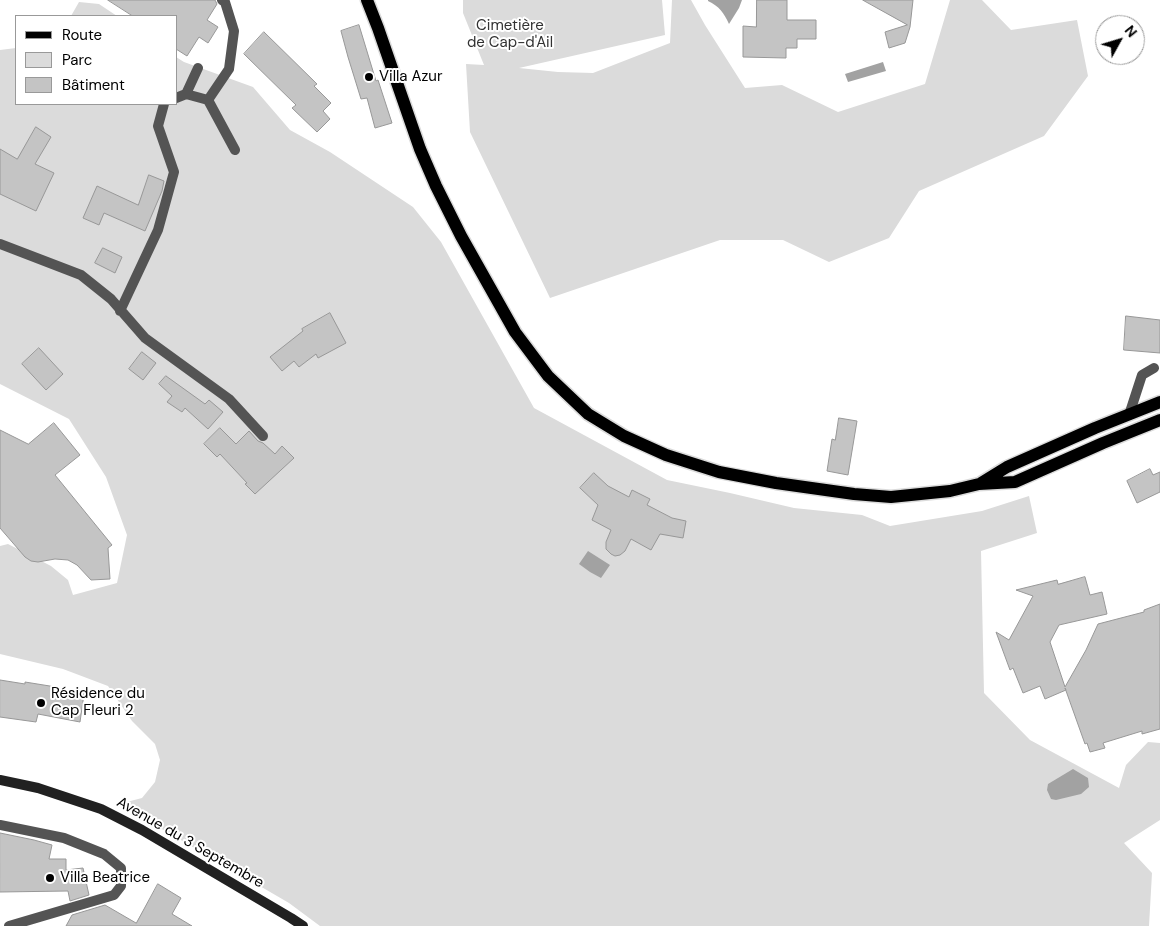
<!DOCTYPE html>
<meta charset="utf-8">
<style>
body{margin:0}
#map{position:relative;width:1160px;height:926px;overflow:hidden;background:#fff;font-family:"DM Sans",sans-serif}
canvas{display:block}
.legend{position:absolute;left:15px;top:15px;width:162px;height:90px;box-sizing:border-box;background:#fff;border:1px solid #999;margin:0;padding:6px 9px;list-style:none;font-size:15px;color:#000}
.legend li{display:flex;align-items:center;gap:10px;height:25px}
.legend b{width:25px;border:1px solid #999}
.north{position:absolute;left:1095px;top:15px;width:50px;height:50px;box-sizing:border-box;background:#fff;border:1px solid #999;border-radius:50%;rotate:51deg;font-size:14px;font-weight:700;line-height:20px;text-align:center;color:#000}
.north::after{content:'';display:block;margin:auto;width:18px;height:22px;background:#000;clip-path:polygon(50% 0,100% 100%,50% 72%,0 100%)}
</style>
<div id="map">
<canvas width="1160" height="926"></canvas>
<ul class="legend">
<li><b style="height:6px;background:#000"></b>Route</li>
<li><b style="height:14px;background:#dbdbdb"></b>Parc</li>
<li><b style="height:14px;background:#c4c4c4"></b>Bâtiment</li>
</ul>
<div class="north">N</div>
</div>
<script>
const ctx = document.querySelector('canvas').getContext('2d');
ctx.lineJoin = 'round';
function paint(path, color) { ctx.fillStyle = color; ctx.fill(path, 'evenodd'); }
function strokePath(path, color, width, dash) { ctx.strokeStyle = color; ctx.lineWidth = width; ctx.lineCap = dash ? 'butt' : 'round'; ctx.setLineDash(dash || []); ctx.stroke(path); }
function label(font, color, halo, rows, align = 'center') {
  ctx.font = font + ' "DM Sans",sans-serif'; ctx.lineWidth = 4; ctx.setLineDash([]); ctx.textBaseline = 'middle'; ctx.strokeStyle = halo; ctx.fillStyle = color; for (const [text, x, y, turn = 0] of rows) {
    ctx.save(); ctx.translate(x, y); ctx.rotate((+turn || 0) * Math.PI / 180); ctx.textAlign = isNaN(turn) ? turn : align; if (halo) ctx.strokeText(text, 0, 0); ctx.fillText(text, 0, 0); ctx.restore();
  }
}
paint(new Path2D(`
 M463 0H662L665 35 519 68 558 72 593 73 670 43 672 0H691L705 25 745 88 782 85 838 112 925 84 950 0H982L1011 30 1077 20 1088 76 1044 136 919 191 889 238 829 262 783 240H720L550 298 470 132 466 64 484 65 463 13Z
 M79 2 99 4 117 16H71Z
 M16 48V104H176V57L184 62 253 87 290 130 330 152 413 207 441 242 534 408 667 480 730 493 794 508 862 515 890 526 982 511 1029 496 1037 533 981 551 984 693 1030 740 1119 788 1126 765 1148 742 1160 743V820L1124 843 1152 873 1149 926H320L289 903 119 804 142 798 155 782 160 760 155 744 132 721 108 686 63 669 0 654V546L8 544 51 566 68 580 73 595 117 583 127 535 106 477 69 419 0 384V50Z`), '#dbdbdb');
paint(new Path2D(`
 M708 0H742L739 8 729 24C724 13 719 6 708 1Z
 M883 62 886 71 848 82 845 74Z
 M588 551 610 565 601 578 590 572 579 564Z
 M1073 769 1088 778 1089 787 1081 794 1056 800 1051 799 1047 790 1048 784Z`), '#a2a2a2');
const building = new Path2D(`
 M108 0H215L217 4 207 20 218 27 208 43 199 37 187 56 176 49V16H133Z
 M757 0H787V20H816V39H797V48H786V58L743 57V26L756 27Z
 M863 0H913L910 27 905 43 889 48 885 32 907 25Z
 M359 25 376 81 378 80 392 123 375 128 367 98 361 99 348 57 341 31Z
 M264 32 317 84 314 86 331 103 323 111 330 119 317 132 292 108 296 105 244 54Z
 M36 127 51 137 35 164 54 173 36 211 0 194V149L17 159Z
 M149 175 164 181 162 191 145 231 104 213 99 225 83 218 97 186 138 205Z
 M103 248 122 257 115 273 95 263Z
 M330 313 346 343 318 358 316 354 299 367 294 361 282 371 270 357 303 331 302 329Z
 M1126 316 1160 320V353L1124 350Z
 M39 348 63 374 46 390 22 364Z
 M142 352 156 363 143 380 129 369Z
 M166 376 205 404 209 400 223 412 208 429 185 408 182 412 167 402 172 396 159 384Z
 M839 418 857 421 848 475 827 471 832 439 835 440Z
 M54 423 80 455 55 475 112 545 108 548 110 579 91 580 77 565 68 560 55 559 38 562 31 561 25 557 0 528V430L28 444Z
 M220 428 236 444 249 431 258 441 263 443 275 454 282 446 294 458 255 494 245 484 247 483 220 454 217 457 204 444Z
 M1150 469 1153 475 1160 472V492L1137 503 1127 481Z
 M594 473 608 486 629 497 632 490 650 499 647 505 672 518 686 521 683 538 660 534 651 550 631 539 625 551 620 555 615 556 611 554 606 549V542L611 530 592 520 598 505 580 488Z
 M1085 577 1090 595 1102 592 1107 614 1059 625 1050 642 1065 687 1086 650 1098 624 1144 612V610L1160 604V729L1142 734V731L1103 743 1105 748 1090 752 1087 743 1085 744 1065 688 1066 690 1045 699 1040 686 1023 693 1013 668 1010 670 996 632 1009 640 1033 596 1016 590 1057 580 1058 584Z
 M0 680 25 684V682L56 687V689L84 694 80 722 38 714 36 722 0 717Z
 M0 833 34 840 52 845 49 859H66V870L83 868 89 895 70 901 68 891 0 892Z
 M158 884 181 898 172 914 192 926H66L72 915 105 905 136 923Z`);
paint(building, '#c4c4c4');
strokePath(building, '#989898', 1);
const primary = new Path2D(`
 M367 0 378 28 420 149 436 186 461 236 515 332 548 376 588 414 624 436 666 455 719 472 776 483 854 494 891 497 950 491 979 484 1015 482 1103 443 1160 420
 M981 483 1007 467 1095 428 1160 402`);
strokePath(primary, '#dbdbdb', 15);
strokePath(new Path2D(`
 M186 94 198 68
 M176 98 186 94 208 100 229 69 234 31 225 2 222 0
 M208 100 235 150
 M0 244 81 275 111 299 145 338 229 399 263 436
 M120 311 158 230 174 172 158 126 164 104
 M1129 415 1142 375 1154 368`), '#545454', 10);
strokePath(new Path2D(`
 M0 825 64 838 104 854 121 868V886L114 895 9 926`), '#545454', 10);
strokePath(new Path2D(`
 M0 780 38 788 101 809 142 830 291 918 303 926`), '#212121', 10);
strokePath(primary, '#000', 12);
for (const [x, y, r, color] of [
 [369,77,5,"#000"],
 [41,703,5,"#000"],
 [50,878,5,"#000"]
]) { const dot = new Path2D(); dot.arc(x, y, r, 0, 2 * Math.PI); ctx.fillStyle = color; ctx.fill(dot); strokePath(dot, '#fff', 2); }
label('15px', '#323232', '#fff', [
 ["Cimetière",510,26],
 ["de Cap-d'Ail",510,43]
]);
label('15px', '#000', '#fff', [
 ["Villa Azur",379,77],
 ["Résidence du",51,694],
 ["Cap Fleuri 2",51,711],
 ["Villa Beatrice",60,878]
], 'left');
label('15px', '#000', '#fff', [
 ["Avenue du 3 Septembre",190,843,30]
]);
</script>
